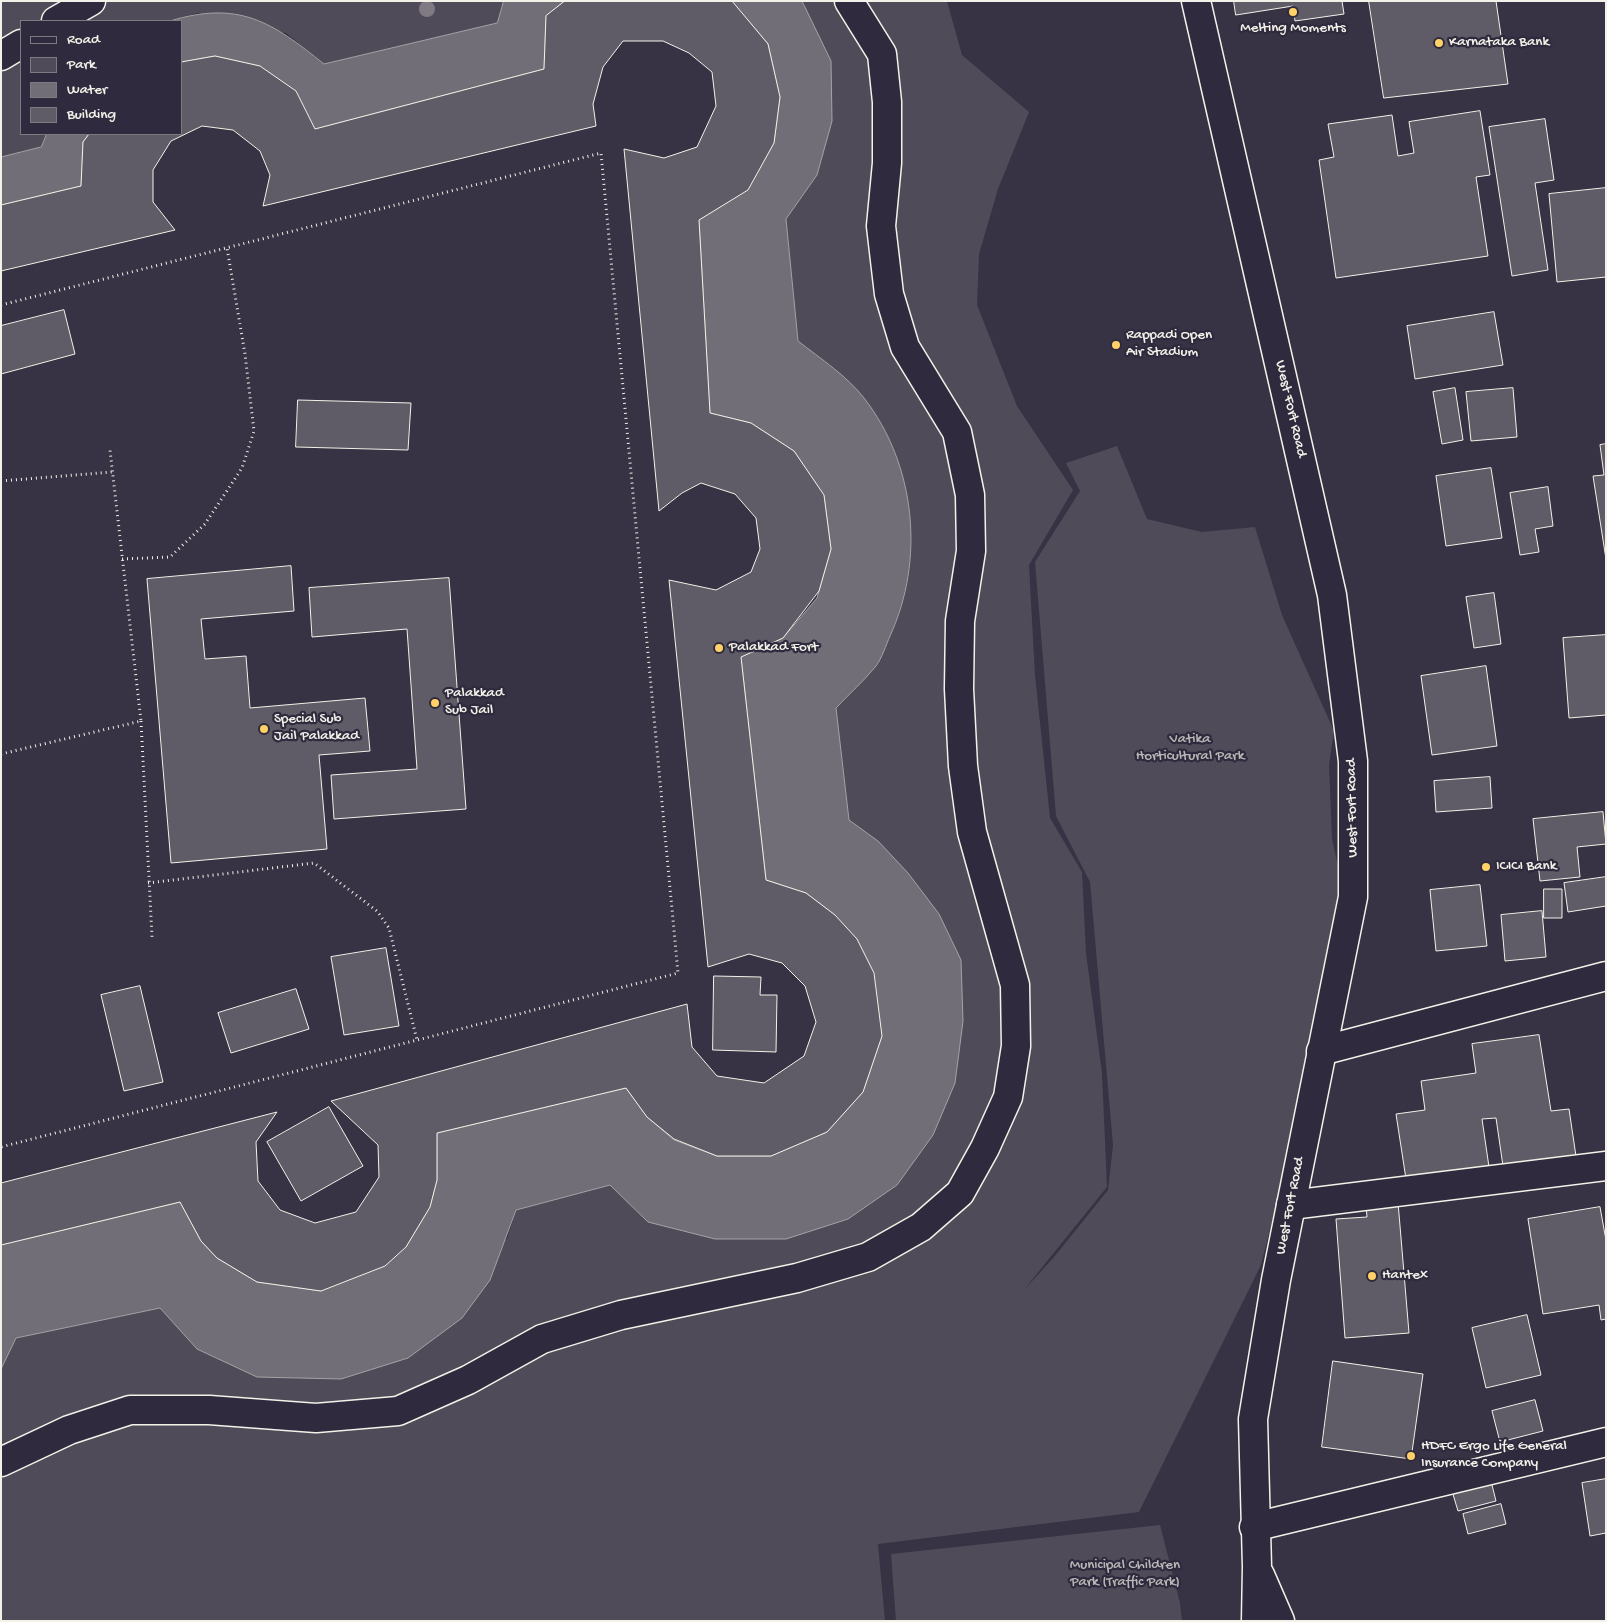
<!DOCTYPE html>
<style>
body{margin:0}
#map{position:relative;width:1607px;height:1622px;overflow:hidden;background:#373244;font-family:"Gochi Hand",sans-serif}
canvas{display:block}
.frame{position:absolute;inset:0;border:2px solid #f4f1e8;pointer-events:none}
.legend{position:absolute;left:20px;top:20px;width:162px;height:115px;box-sizing:border-box;background:#2f2a3d;border:1px solid #7e7a81;margin:0;padding:6px 9px;list-style:none;font-size:15px;color:#f4f1e8}
.legend li{display:flex;align-items:center;gap:10px;height:25px}
.legend b{width:25px;border:1px solid #7e7a81}
</style>
<div id="map">
<canvas width="1607" height="1622"></canvas>
<div class="frame"></div>
<ul class="legend">
<li><b style="height:6px;background:#2f2a3d"></b>Road</li>
<li><b style="height:14px;background:#504b59"></b>Park</li>
<li><b style="height:14px;background:#726e77"></b>Water</li>
<li><b style="height:14px;background:#5f5c67"></b>Building</li>
</ul>
</div>
<script>
const ctx = document.querySelector('canvas').getContext('2d');
ctx.lineJoin = 'round';
function paint(path, color) { ctx.fillStyle = color; ctx.fill(path, 'evenodd'); }
function strokePath(path, color, width, dash) { ctx.strokeStyle = color; ctx.lineWidth = width; ctx.lineCap = dash ? 'butt' : 'round'; ctx.setLineDash(dash || []); ctx.stroke(path); }
function label(font, color, halo, rows, align = 'center') {
  ctx.font = font + ' "Gochi Hand",sans-serif'; ctx.lineWidth = 4.5; ctx.setLineDash([]); ctx.textBaseline = 'middle'; ctx.strokeStyle = halo; ctx.fillStyle = color; for (const [text, x, y, turn = 0] of rows) {
    ctx.save(); ctx.translate(x, y); ctx.rotate((+turn || 0) * Math.PI / 180); ctx.textAlign = isNaN(turn) ? turn : align; if (halo) ctx.strokeText(text, 0, 0); ctx.fillText(text, 0, 0); ctx.restore();
  }
}
paint(new Path2D(`
 M1 1H504L497 23 324 64 286 33 198 13 170 21H21V134H47L41 147 1 157Z
 M802 1H947L962 55 1029 112 998 189 979 254 977 305 1017 406 1073 490 1029 565 1035 675 1050 818 1082 872 1086 953 1102 1073 1107 1187 1023 1291 1054 1257 1108 1190 1113 1145 1090 882 1056 816 1035 562 1080 491 1066 463 1117 446 1147 519 1202 532 1255 527 1282 615 1334 731 1329 765 1332 839 1346 901 1304 1093 1261 1265 1139 1512 878 1544 885 1621H1V1369L15 1338 161 1308 197 1349 507 1239 516 1210 611 1184 648 1222 897 1185 878 841 849 821 836 708 877 665 864 398 832 367 798 342 786 219 817 175 805 5Z
 M1160 1525 1180 1603 1182 1621H896L891 1554Z`), '#504b59');
const water = new Path2D(`
 M504 1H565L546 17 544 69 315 129 260 66 215 56 181 62V21H170C239 0 272 22 324 64L497 23Z
 M732 1H802L831 61 832 121 817 175 786 219 798 341C821 359 847 376 864 398 916 465 925 560 890 636 886 645 882 658 876 666 864 681 849 694 836 708L849 820 878 841 908 873 939 914 961 960 963 1021 955 1083 933 1135 897 1185 848 1219 786 1239H715L648 1222 610 1185 516 1210 490 1280 462 1318 408 1358 341 1379 257 1377 197 1349 160 1308 16 1338 1 1369V1245L180 1202 201 1241 217 1258 257 1282 321 1291 406 1247 430 1207 437 1180V1133L626 1088 647 1117 674 1140 717 1156H771L827 1132 863 1092 882 1036 835 915 806 893 766 880 741 657 783 638 817 598 831 549 824 496 794 451 751 423 710 413 699 220 747 190 774 143 780 97 768 44Z
 M47 134H89L83 142 81 186 1 205V157L41 147Z`);
paint(water, '#726e77');
strokePath(water, '#a6a2a4', 1);
const building = new Path2D(`
 M565 1H732L768 44 780 97 774 143 748 190 699 220 710 413 751 423 794 451 824 495 831 549 819 591 783 638 741 657 766 880 806 893 835 915 857 939 874 973 882 1036 863 1092 827 1132 771 1156H717L674 1139 647 1117 626 1088 437 1133V1180L430 1207 406 1247 385 1266 321 1291 257 1282 217 1258 201 1241 180 1202 1 1245V1183L277 1112 256 1142 258 1181 280 1210 315 1223 356 1212 379 1177 378 1145 331 1101 687 1004 692 1047 717 1076 764 1083 804 1056 816 1022 805 986 782 963 749 954 708 967 669 580 716 590 751 572 760 549 756 518 735 494 701 483 682 493 659 511 624 149 664 158 697 147 716 106 712 72 689 53 663 41H623L603 67 593 104 596 126 263 206 270 175 260 151 233 130 202 126 171 141 153 170V202L175 230 1 271V205L81 186 83 142 89 134H181V62L215 56 260 66 296 91 315 129 544 69 546 16Z
 M1234 1H1342L1344 14 1295 21 1293 6 1236 15Z
 M1369 1H1496L1508 84 1384 98Z
 M1480 111 1490 175 1476 177 1488 256 1336 278 1319 160 1334 157 1328 124 1392 115 1398 156 1414 153 1409 122Z
 M1545 119 1554 180 1535 183 1548 270 1512 276 1489 127Z
 M1606 188V277L1557 282 1549 194Z
 M64 310 75 354 1 374V326Z
 M1494 312 1503 365 1415 379 1407 326Z
 M1455 388 1463 440 1442 444 1433 392Z
 M1513 388 1517 437 1471 441 1466 392Z
 M298 400 411 403 408 450 296 447Z
 M1606 444V559L1593 476 1604 475 1600 445Z
 M1491 468 1502 538 1446 546 1436 476Z
 M1548 487 1553 526 1535 529 1539 552 1520 555 1510 493Z
 M291 566 294 611 201 619 205 659 246 656 250 708 365 698 370 751 319 755 327 849 171 863 147 579Z
 M449 578 466 809 334 819 331 775 417 769 407 629 312 637 309 588Z
 M1494 593 1501 644 1474 648 1466 597Z
 M1606 635V715L1569 718 1563 638Z
 M1486 666 1497 746 1432 755 1421 676Z
 M1490 777 1492 808 1436 812 1434 781Z
 M1603 812 1606 844 1577 847 1580 877 1540 881 1533 819Z
 M1606 877V906L1568 912 1564 883Z
 M1480 885 1487 946 1436 951 1430 890Z
 M1544 889H1562V918H1544Z
 M1542 911 1546 957 1505 961 1501 915Z
 M386 948 399 1026 344 1035 331 957Z
 M714 976 761 977 760 995H777L776 1052 713 1050Z
 M140 986 163 1082 124 1091 101 995Z
 M296 989 309 1029 231 1053 218 1013Z
 M1539 1035 1551 1111 1569 1109 1577 1163 1504 1173 1496 1118 1482 1119 1489 1167 1406 1179 1396 1114 1425 1110 1421 1081 1476 1073 1472 1044Z
 M329 1107 363 1166 301 1201 267 1142Z
 M1398 1202 1409 1333 1345 1338 1336 1219 1367 1217 1366 1205Z
 M1600 1207 1606 1240V1319L1601 1320 1599 1305 1543 1314 1528 1219Z
 M1527 1315 1541 1375 1486 1388 1472 1328Z
 M1333 1361 1423 1374 1411 1459 1322 1447Z
 M1535 1400 1543 1431 1500 1442 1492 1411Z
 M1606 1479V1533L1590 1536 1582 1483Z
 M1491 1481 1496 1501 1458 1511 1452 1491Z
 M1501 1504 1506 1524 1468 1534 1463 1514Z`);
paint(building, '#5f5c67');
strokePath(building, '#f4f1e8', 1);
const minor = new Path2D(`
 M56 21 91 1
 M1 56 21 44
 M1321 1051 1606 976
 M1291 1205 1606 1166
 M1 1462 69 1430 130 1410H209L316 1418 398 1411 468 1380 542 1339 621 1315 797 1278 868 1257 921 1227 960 1193 985 1148 1008 1097 1016 1046 1015 985 972 832 963 766 959 689 960 621 971 551 970 495 957 432 905 347 889 294 881 226 887 163V102L882 54 849 1
 M1254 1527 1606 1442`);
const major = new Path2D(`
 M1196 1 1332 595 1353 761V897L1276 1280 1253 1419 1257 1567 1256 1621
 M1260 1575 1280 1621`);
strokePath(minor, '#f4f1e8', 31);
strokePath(major, '#f4f1e8', 31);
strokePath(new Path2D(`
 M1 305 601 153 678 973 1 1147
 M1 481 112 472
 M122 559 170 557 205 524 242 468 254 431 245 354 227 248
 M141 721 152 937
 M1 754 141 721 110 450
 M148 883 314 863 377 911 389 928 417 1040`), '#f4f1e8', 3, [1, 4]);
strokePath(minor, '#2f2a3d', 28);
strokePath(major, '#2f2a3d', 28);
ctx.fillStyle = '#807b83';
for (const [x, y] of [
 [427,9]
]) { ctx.beginPath(); ctx.arc(x, y, 8, 0, 2 * Math.PI); ctx.fill(); }
for (const [x, y, r, color] of [
 [1293,12,5,"#ffd166"],
 [1439,43,5,"#ffd166"],
 [1116,345,5,"#ffd166"],
 [719,648,5,"#ffd166"],
 [435,703,5,"#ffd166"],
 [264,729,5,"#ffd166"],
 [1486,867,5,"#ffd166"],
 [1372,1276,5,"#ffd166"],
 [1411,1456,5,"#ffd166"]
]) { const dot = new Path2D(); dot.arc(x, y, r, 0, 2 * Math.PI); ctx.fillStyle = color; ctx.fill(dot); strokePath(dot, '#2f2a3d', 2); }
label('15px', '#f4f1e8', '#2f2a3d', [
 ["Melting Moments",1293,29,"center"],
 ["Karnataka Bank",1449,43],
 ["Rappadi Open",1126,336],
 ["Air Stadium",1126,353],
 ["Palakkad Fort",729,648],
 ["Palakkad",445,694],
 ["Sub Jail",445,711],
 ["Special Sub",274,720],
 ["Jail Palakkad",274,737],
 ["ICICI Bank",1496,867],
 ["Hantex",1382,1276],
 ["HDFC Ergo Life General",1421,1447],
 ["Insurance Company",1421,1464]
], 'left');
label('15px', '#f4f1e8', '#2f2a3d', [
 ["West Fort Road",1290,409,77],
 ["West Fort Road",1353,808,-91],
 ["West Fort Road",1291,1206,-79]
]);
label('15px', '#bbb7b6', '#2f2a3d', [
 ["Vatika",1190,740],
 ["Horticultural Park",1190,757],
 ["Municipal Children",1125,1566],
 ["Park (Traffic Park)",1125,1583]
]);
</script>
